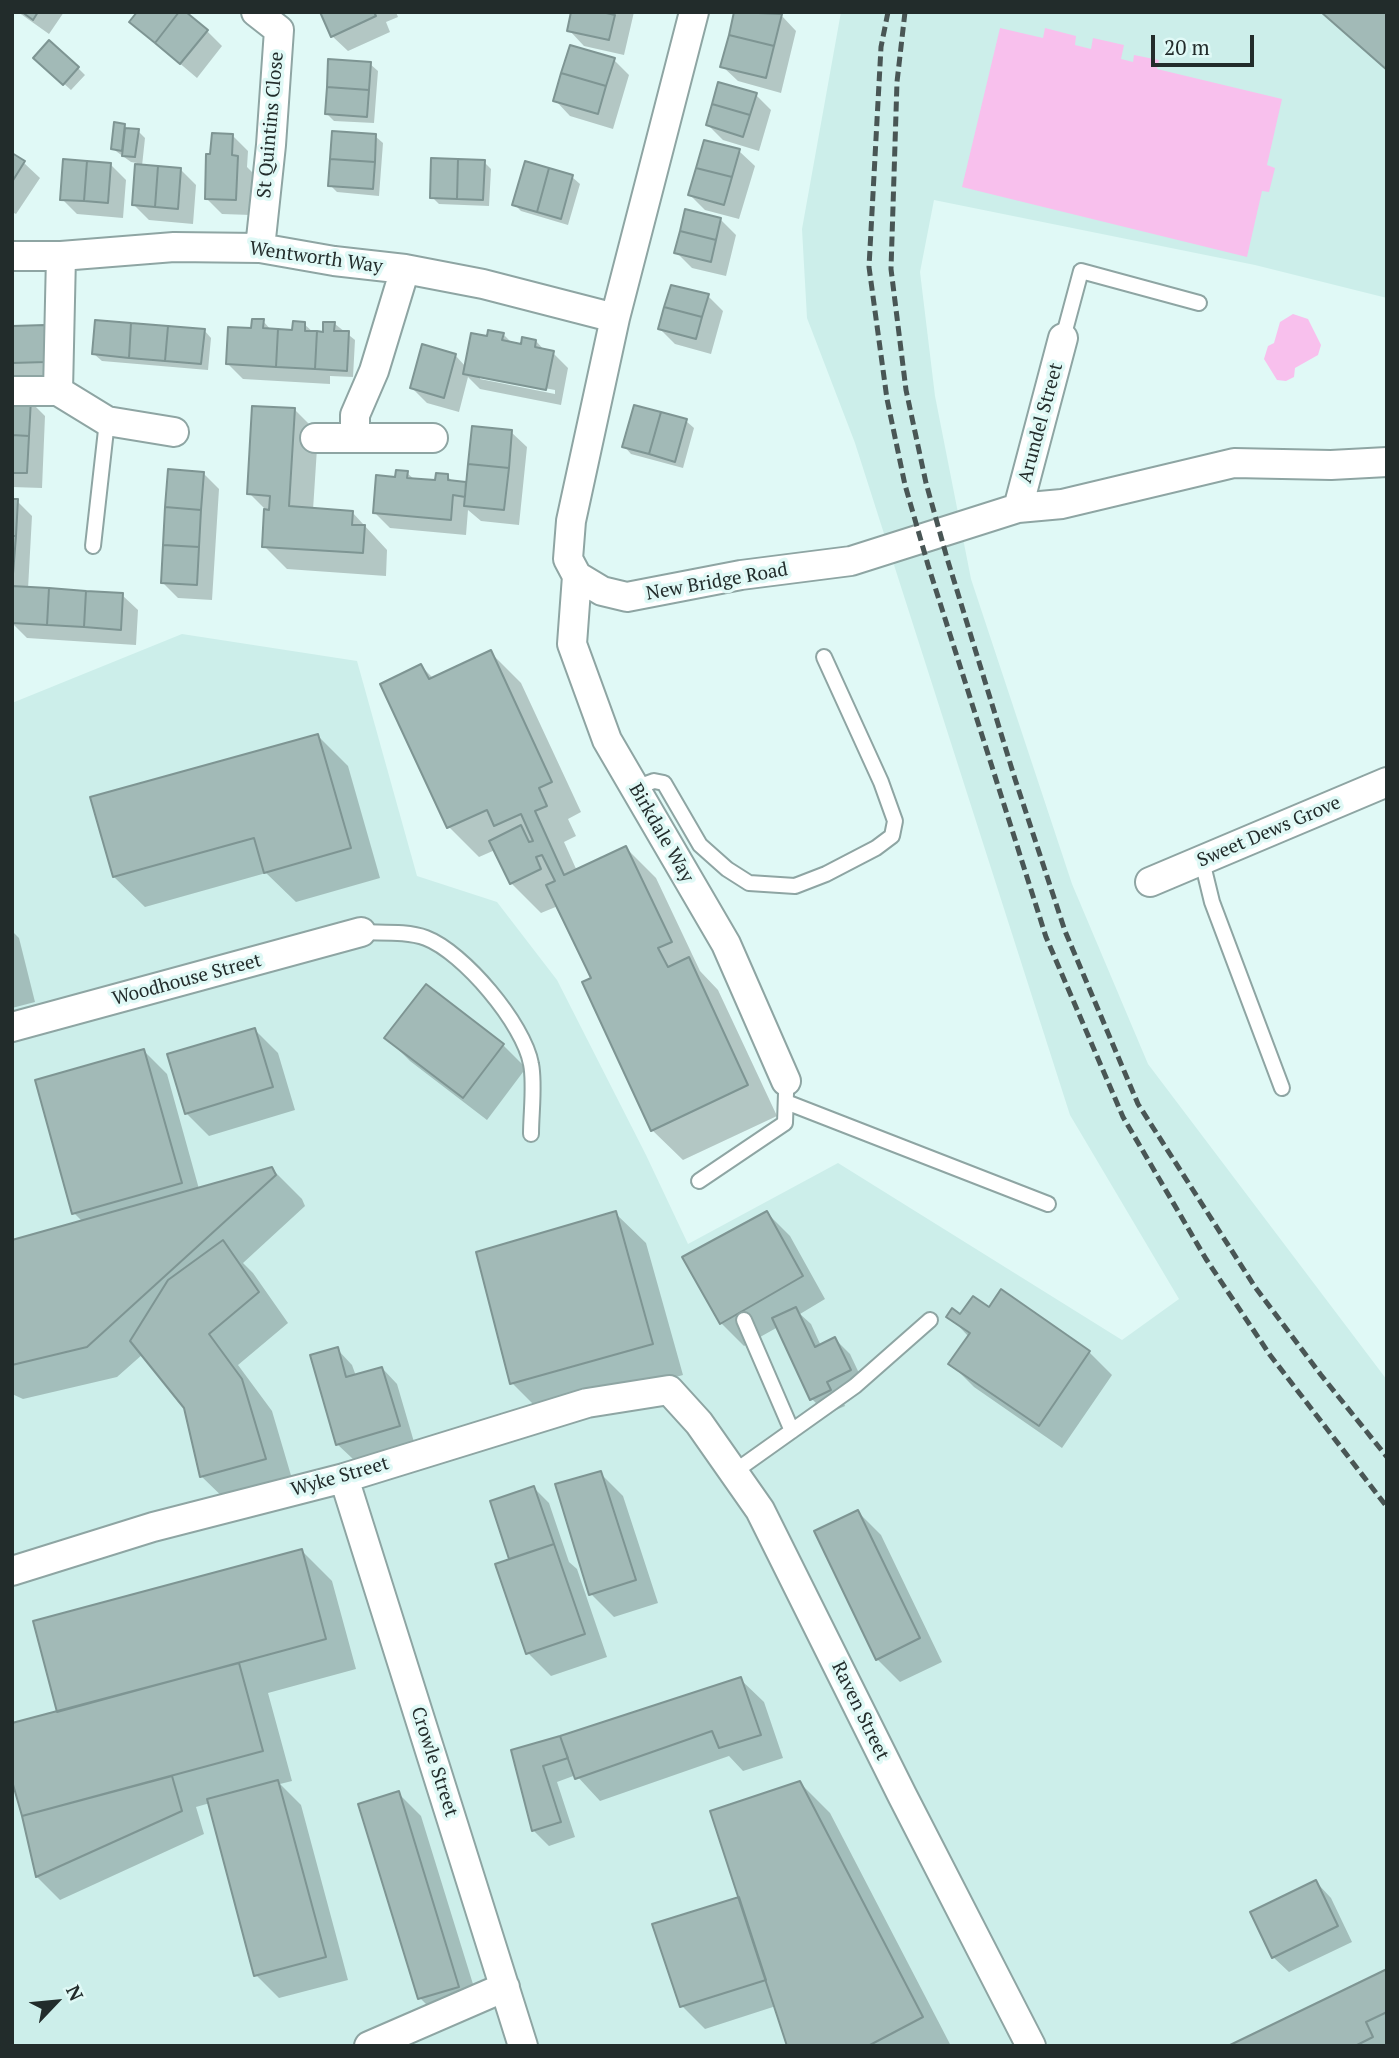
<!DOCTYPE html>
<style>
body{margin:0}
#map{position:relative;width:1399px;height:2058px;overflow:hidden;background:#e0f9f6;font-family:"PT Serif",serif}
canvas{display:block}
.frame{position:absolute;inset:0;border:14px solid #222c2b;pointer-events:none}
.north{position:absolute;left:21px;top:1967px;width:70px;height:70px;-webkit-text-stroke:5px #e0f9f6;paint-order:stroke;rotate:64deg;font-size:19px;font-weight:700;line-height:28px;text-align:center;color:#222c2b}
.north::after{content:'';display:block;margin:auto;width:24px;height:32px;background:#222c2b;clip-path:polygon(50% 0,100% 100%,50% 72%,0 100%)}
.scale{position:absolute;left:1151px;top:35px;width:103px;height:32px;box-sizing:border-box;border:4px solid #222c2b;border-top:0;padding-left:9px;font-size:21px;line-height:24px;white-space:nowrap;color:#222c2b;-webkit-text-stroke:5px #e0f9f6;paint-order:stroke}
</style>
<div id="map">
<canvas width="1399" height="2058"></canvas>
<div class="frame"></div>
<div class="north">N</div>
<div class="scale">20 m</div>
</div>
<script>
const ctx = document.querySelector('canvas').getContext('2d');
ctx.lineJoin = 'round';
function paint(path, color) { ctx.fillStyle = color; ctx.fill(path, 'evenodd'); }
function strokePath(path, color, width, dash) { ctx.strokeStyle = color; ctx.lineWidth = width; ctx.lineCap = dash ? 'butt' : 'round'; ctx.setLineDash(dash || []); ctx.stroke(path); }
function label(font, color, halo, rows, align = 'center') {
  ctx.font = font + ' "PT Serif",serif'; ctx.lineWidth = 7; ctx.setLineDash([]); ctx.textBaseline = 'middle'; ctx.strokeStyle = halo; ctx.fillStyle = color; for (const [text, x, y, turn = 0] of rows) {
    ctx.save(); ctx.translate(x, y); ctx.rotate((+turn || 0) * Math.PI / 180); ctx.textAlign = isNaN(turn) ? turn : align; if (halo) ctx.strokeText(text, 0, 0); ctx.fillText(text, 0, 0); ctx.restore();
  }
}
paint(new Path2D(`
 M841 12H1387V298L1255 265 934 200 920 272 935 396 971 579 1072 884 1148 1064 1387 1380V2046H12V703L182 634 357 661 417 876 497 902 557 980 646 1155 688 1244 838 1163 1122 1340 1179 1299 1070 1115 855 443 807 318 802 229Z`), '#cceeea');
paint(new Path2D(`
 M1000 28 1043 38 1045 28 1076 36 1075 45 1091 49 1093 38 1124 45 1121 59 1133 62 1134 55 1159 60 1157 69 1282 99 1267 165 1275 168 1269 192 1262 191 1247 257 962 187Z
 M1293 314 1308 319 1321 345 1318 355 1295 368 1294 377 1286 381 1277 380 1264 359 1268 346 1274 343 1280 322Z`), '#f8c0ed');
paint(new Path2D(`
 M18 12H64L49 34Z
 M322 12H396L398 17 386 22 390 32 348 51 332 36Z
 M573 12H634L624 55 584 46 569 30Z
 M736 12H768L781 15 796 31 781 93 738 81 722 66Z
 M1321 12H1387V71Z
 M131 22 207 31 222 46 197 78Z
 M614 60 629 75 613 129 570 116 555 100Z
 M370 64 378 71 374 123 334 121 326 113Z
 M43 65 78 68 85 75 71 90Z
 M756 95 771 110 759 151 723 140 708 125Z
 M125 126 129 130 138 131 145 138 142 166 180 169 196 185 193 224 149 220 134 205 137 163 131 162 113 149Z
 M233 136 248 151 247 167 253 173 251 215 222 214 206 198Z
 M375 136 383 143 379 196 337 192 330 185Z
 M705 142 739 151 755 166 739 219 705 210 690 195Z
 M12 155 24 163 40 178 16 214 12 212Z
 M484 162 491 169 489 206 439 204 432 197Z
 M110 164 126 180 123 218 77 214 62 199Z
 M572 177 580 184 568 225 521 211 514 204Z
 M721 220 736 235 726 276 692 268 676 252Z
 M708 296 723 311 711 354 675 344 660 329Z
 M263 321 272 331 294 332 304 324 314 333H325L335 324 355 340 353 377 330 376V384L243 379 228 364 253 330Z
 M44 327 67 350 69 384 12 386V328Z
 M204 330 211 338 208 370 102 361 94 354Z
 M503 334 513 344 522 346 536 341 545 351 553 353 568 368 561 405 480 389 468 377 459 412 427 403 412 388 455 355 466 367 488 338ZM480 376 555 390V394L480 379Z
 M12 400 30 401 45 416 42 488 12 487Z
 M295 410 318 433 313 510 352 512 387 550 386 576 287 569 264 546 266 510 249 493Z
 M686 421 694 428 683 468 631 454 624 446Z
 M511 432 527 447 519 525 481 521 468 510 466 535 390 528 374 512 397 479 407 473 415 480 437 482 447 476 454 483 468 484Z
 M203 473 219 489 212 600 178 598 162 582Z
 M12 500 17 501 32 516 28 589 122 595 138 610 136 645 27 638 12 623Z
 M490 652 521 683 581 812 568 819 576 836 564 842 577 871 626 848 656 878 700 971 718 990 777 1116 683 1160 652 1130 593 979 558 906 541 913 511 883 495 850 479 857 449 827 421 666 434 679Z
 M318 736 348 766 380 878 296 902 266 873 145 907 114 877Z
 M12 931 19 938 35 1002 12 1008Z
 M426 987 503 1045 526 1068 487 1120 410 1061 387 1038Z
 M255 1030 278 1053 295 1110 209 1136 186 1113Z
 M144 1051 167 1074 199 1189 272 1169 302 1199 305 1206 243 1263 253 1273 288 1323 238 1365 272 1411 295 1489 232 1506 201 1476 185 1408 143 1354 117 1377 23 1399 12 1394V1242L83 1222 74 1213Z
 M615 1213 646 1243 683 1375 542 1413 512 1383Z
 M767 1213 790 1236 825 1299 800 1314 811 1324 821 1346 835 1339 850 1354 865 1386 841 1397 845 1406 827 1414 812 1399 778 1327 744 1346 721 1323Z
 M989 1309 1089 1352 1112 1375 1062 1448 974 1387 951 1364 969 1337 949 1316H961Z
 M337 1349 352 1365 356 1376 382 1368 397 1384 414 1442 353 1459 337 1444Z
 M600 1473 623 1496 658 1603 614 1617 591 1594Z
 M534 1488 549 1503 569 1562 577 1569 607 1657 551 1676 528 1653 511 1558Z
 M858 1512 881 1535 942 1662 900 1682 877 1659Z
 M302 1551 332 1581 356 1669 268 1693 292 1781 280 1784 301 1805 348 1980 279 1998 256 1975 210 1803 196 1807 204 1834 60 1900 37 1877 23 1815 59 1713Z
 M740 1679 764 1702 783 1758 743 1771 729 1756 600 1801 576 1775 557 1782 575 1837 549 1846 534 1831 513 1752Z
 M800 1783 830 1813 951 2046H789L776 2006 705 2029 682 2006 741 1899Z
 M398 1793 421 1816 481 2010 443 2021 420 1998Z
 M1316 1882 1331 1898 1352 1942 1289 1972 1273 1957Z
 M1387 1970V2046H1232Z`), '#0003');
const building = new Path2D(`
 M22 12H38L33 20Z
 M137 12H179L155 43 129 22Z
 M179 12H186L208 30 180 64 155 43Z
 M320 12H374L376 16 331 37Z
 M571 12H602L615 15 609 40 567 31Z
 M734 12 782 14 774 46 729 35Z
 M1321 12H1387V70Z
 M729 35 774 46 766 78 720 67Z
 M49 40 79 67 63 85 33 58Z
 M570 45 615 58 606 86 561 73Z
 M328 59 371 62 369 90 327 87Z
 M561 73 606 86 598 114 553 101Z
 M718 82 757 93 750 115 712 104Z
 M327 87 369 90 367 117 325 114Z
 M712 104 750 115 743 137 706 125Z
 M114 122 125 124 122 151 111 149Z
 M125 128 139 129 135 157 122 156Z
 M332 131 376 134 375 162 330 159Z
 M212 133 233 134 232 155 238 156 236 200 205 199 206 154H210Z
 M704 140 740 149 732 177 696 168Z
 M12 153 25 161 12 182Z
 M431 158 458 159 457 199 430 198Z
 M63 159 87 161 84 201 60 200Z
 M330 159 375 162 373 189 328 186Z
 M458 159 485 160 483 200 457 199Z
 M87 161 111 163 108 203 84 201Z
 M525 161 549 168 537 212 512 205Z
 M135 164 158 166 155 207 132 205Z
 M158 166 181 168 178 209 155 207Z
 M549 168 573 175 561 219 537 212Z
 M696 168 732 177 724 205 688 195Z
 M685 209 721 218 716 240 680 231Z
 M680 231 716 240 711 262 674 253Z
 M671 285 709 294 702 317 664 307Z
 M664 307 702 317 696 339 658 329Z
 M252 319H264L263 328 278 329 276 367 226 364 228 327 251 328Z
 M95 320 131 323 129 358 92 354Z
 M293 321 305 322V331H317L315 369 276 367 278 329 292 330Z
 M323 322H335L334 331H349L347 371 315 369 317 331 323 332Z
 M131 323 168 326 165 361 129 358Z
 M45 325 46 362 12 363V326Z
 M168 326 205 329 201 364 165 361Z
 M488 330 504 333 502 340 521 344 522 337 536 340 535 347 554 351 546 390 463 374 471 333 487 336Z
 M422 344 456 354 444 398 410 388Z
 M12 398 31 399 29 436 12 435Z
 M634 405 661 412 649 454 622 447Z
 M252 406 295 408 289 506 353 511 352 525H365L363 553 262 547 264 509 269 510 270 496 247 494Z
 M661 412 687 419 675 462 649 454Z
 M472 426 512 430 509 468 468 464Z
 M12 435 29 436 27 473H12Z
 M468 464 509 468 504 510 464 506Z
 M168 469 204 472 201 510 165 507Z
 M396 470 408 471 407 478 435 480 436 473 448 474V480L466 482 465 497 453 495 451 520 373 513 376 475 395 477Z
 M12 499H18L16 536H12Z
 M165 507 201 510 199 547 163 545Z
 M12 536H16L13 574H12Z
 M163 545 199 547 197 585 161 583Z
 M12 586 49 588 47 625 12 623Z
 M49 588 86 591 84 627 47 625Z
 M86 591 123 593 121 630 84 627Z
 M491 650 552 782 539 788 547 806 535 811 564 875 626 846 672 942 658 948 668 967 689 957 748 1085 651 1131 582 982 591 978 546 885 555 881 542 855 536 857 541 869 510 884 489 841 521 825 529 842 533 841 521 814 494 826 487 810 447 828 380 684 421 664 429 679Z
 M318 734 351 848 264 873 254 838 113 877 90 797Z
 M426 984 504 1044 463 1098 384 1038Z
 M255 1028 273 1087 185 1114 167 1054Z
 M144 1049 182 1183 72 1214 35 1080Z
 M272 1167 276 1175 87 1347 12 1365V1240Z
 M616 1211 653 1344 510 1384 476 1252Z
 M767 1211 803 1276 720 1324 682 1257Z
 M223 1240 259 1292 209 1334 242 1379 266 1459 200 1477 184 1408 130 1341 168 1280Z
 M1001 1289 1090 1351 1039 1426 948 1364 970 1333 946 1317 952 1308 960 1314 973 1296 989 1307Z
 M796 1307 815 1347 835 1337 851 1370 827 1382 831 1390 810 1400 772 1318Z
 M338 1347 346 1377 382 1367 400 1426 336 1445 310 1355Z
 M601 1471 636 1580 589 1595 555 1484Z
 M534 1486 554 1544 509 1559 490 1501Z
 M858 1510 920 1638 876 1660 814 1531Z
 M554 1544 585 1634 526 1654 495 1564Z
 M302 1549 326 1639 57 1712 33 1621Z
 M239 1663 263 1751 22 1816 12 1781V1723Z
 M741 1677 761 1735 719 1748 712 1731 575 1779 560 1736Z
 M560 1736 568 1758 543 1766 561 1822 532 1831 511 1750Z
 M172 1776 182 1811 36 1877 22 1816Z
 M278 1780 326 1957 254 1976 207 1799Z
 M800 1781 923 2017 868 2046H787L710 1811Z
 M399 1791 459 1987 418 1999 358 1804Z
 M1316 1880 1338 1926 1272 1958 1250 1912Z
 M739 1897 766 1980 680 2007 652 1924Z
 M1387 1969V2012L1366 2022 1373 2037 1355 2046H1228Z`);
paint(building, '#a2bab7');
strokePath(building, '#7e9593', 2);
const service = new Path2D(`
 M1063 338 1081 271 1199 303
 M93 546 107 421
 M635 788 654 781 664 783 700 845 727 869 749 883 795 886 826 874 876 848 892 836 895 821 881 782 824 657
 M1202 861 1212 902 1282 1088
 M361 932C382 933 407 931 426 938 463 952 524 1024 531 1064 535 1084 531 1113 531 1134
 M786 1102 1048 1204
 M699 1181 785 1123 786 1093
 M744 1320 792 1431
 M734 1472 855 1386 930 1320`);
const minor = new Path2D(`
 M256 12 279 30 271 145 260 248
 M694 12 615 318 571 521 568 559 577 576 602 591 627 597 741 575 851 561 1018 508 1062 504 1234 463 1331 465 1387 462
 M12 256H61L174 247 260 248 334 261 405 269 483 284 615 318
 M12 391H58L61 256
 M58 391 107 421 174 432
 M315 438H433
 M355 438V415L374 371 405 269
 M1018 508 1063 338
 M577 576 572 644 607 740 726 944 786 1081
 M1150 882 1387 782
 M12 1027 361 932
 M344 1478 523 2046
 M12 1571 153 1527 344 1478 587 1403 669 1390 699 1423 760 1510 902 1795 1031 2046
 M369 2046 505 1987`);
strokePath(service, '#8ea5a3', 18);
strokePath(minor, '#8ea5a3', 32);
strokePath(service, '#fff', 14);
strokePath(minor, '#fff', 28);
strokePath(new Path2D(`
 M888 12 881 47 869 267 887 399 905 485 928 565 1046 937 1123 1117 1206 1259 1270 1355 1387 1507
 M905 12 897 82 891 269 906 390 926 483 947 558 1015 779 1065 931 1138 1104 1255 1287 1321 1375 1387 1457`), '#495655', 5, [10, 5]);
label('19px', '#222c2b', '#e0f9f6', [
 ["St Quintins Close",271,125,-85],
 ["Wentworth Way",316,258,8],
 ["Arundel Street",1041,423,-75],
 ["New Bridge Road",717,582,-10],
 ["Sweet Dews Grove",1269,832,-23],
 ["Birkdale Way",661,833,60],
 ["Woodhouse Street",187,980,-15],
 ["Wyke Street",340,1477,-16],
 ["Raven Street",860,1711,64],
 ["Crowle Street",434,1762,72]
]);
</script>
